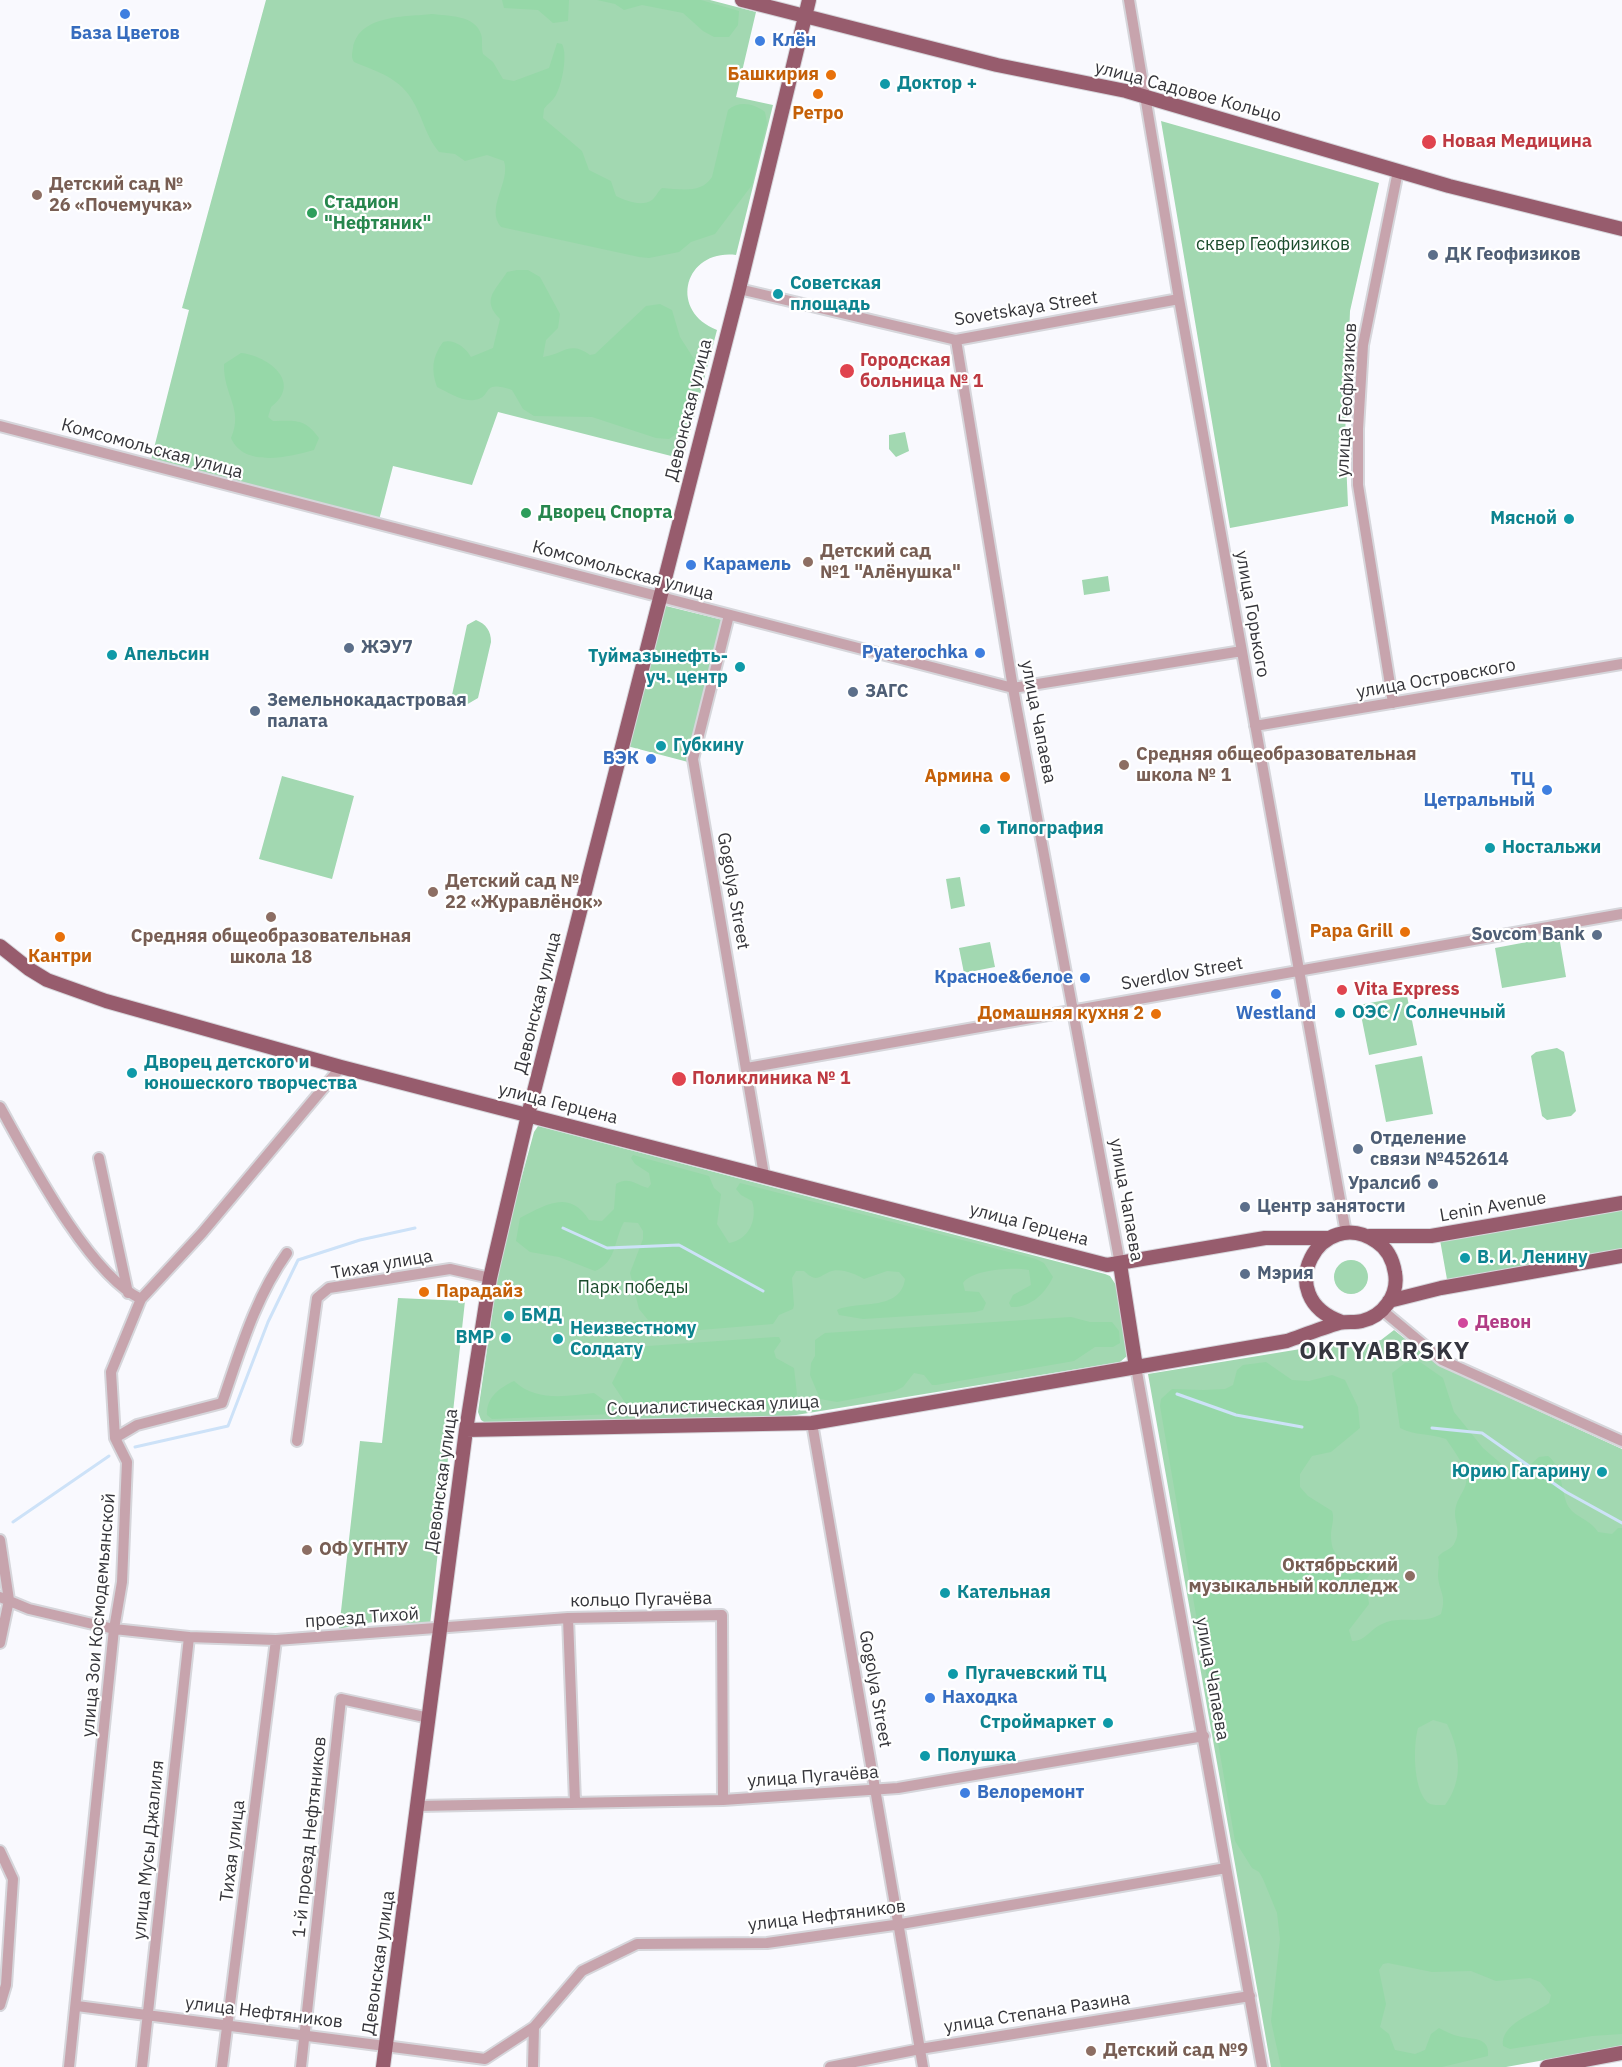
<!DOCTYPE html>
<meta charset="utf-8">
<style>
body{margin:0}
canvas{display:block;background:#f9f9fe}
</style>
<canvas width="1622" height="2067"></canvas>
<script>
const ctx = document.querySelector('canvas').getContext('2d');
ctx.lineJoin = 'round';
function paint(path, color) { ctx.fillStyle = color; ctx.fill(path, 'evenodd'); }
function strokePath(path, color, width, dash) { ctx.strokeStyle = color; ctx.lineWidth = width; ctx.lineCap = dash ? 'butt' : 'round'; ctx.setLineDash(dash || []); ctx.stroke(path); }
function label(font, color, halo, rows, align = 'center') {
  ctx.font = font + ' "IBM Plex Sans",sans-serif'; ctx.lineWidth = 4.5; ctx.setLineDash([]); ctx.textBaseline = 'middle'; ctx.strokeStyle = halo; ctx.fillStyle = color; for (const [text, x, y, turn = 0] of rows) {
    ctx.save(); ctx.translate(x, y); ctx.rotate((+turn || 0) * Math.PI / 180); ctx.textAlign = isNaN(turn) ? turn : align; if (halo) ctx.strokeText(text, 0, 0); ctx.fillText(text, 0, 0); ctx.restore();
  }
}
paint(new Path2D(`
 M266 0H710L756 12 736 97 773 105 736 255C684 249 668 311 717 330L683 459 498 412 472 485 393 466 379 520 151 460 189 310 182 308Z
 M1161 121 1379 183 1350 311 1345 437 1348 506 1230 528Z
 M905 432 909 451 896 457 889 449V435Z
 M1108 576 1110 591 1084 595 1082 580Z
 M662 605 723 620 688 762 627 746Z
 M476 620C486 624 491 631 491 642L478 698 466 705 452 695 467 625Z
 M282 776 354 796 332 879 259 859Z
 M960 877 965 906 951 909 946 879Z
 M1559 936 1566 977 1502 988 1495 948Z
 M990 942 995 967 964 973 959 948Z
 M1407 996 1417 1045 1369 1055 1359 1005Z
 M1557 1048 1564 1052 1576 1111 1571 1116 1547 1120 1542 1116 1531 1056 1536 1052Z
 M1422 1056 1433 1114 1386 1122 1375 1065Z
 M538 1126 1105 1274 1110 1276 1116 1285 1127 1356 1120 1362 790 1416 487 1424 481 1420 478 1412 501 1253 534 1132Z
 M1622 1208V1255L1448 1285 1440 1240Z
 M1334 1277a17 17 0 1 1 34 0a17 17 0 1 1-34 0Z
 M398 1298 465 1301 430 1625 382 1620 339 1629 360 1441 382 1443Z
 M1394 1330 1438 1365 1622 1449V2046L1506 2067H1271L1148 1374 1325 1345 1359 1347 1381 1340Z`), '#a2d8b1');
paint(new Path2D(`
 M502 0H569L568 21 553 23 538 10 504 8Z
 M597 0H701L739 11 738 25 729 37H714L703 31 683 13 642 5 624 10 615 4Z
 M432 14C448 16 475 15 481 34 483 40 481 47 483 54L493 62 503 79 514 81 549 68 557 43 562 44C568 55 562 84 556 95 553 101 547 104 544 109L543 118 582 151 589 170 611 181 616 196C626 201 642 207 652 200 656 197 658 191 662 188 681 189 701 194 712 177L728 110C739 100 755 104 765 112L767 123 752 185 715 234 691 242 679 252 649 258 639 257 501 227C485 208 511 182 504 161L487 155 465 161 455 154 439 152C428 139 425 126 418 111 404 79 383 74 354 62 351 57 352 54 353 48 359 14 407 17 432 14Z
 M517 270H528L540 277 560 314 558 328 546 340 543 357C564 354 569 340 590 355L595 354 646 306 660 304 672 310 680 337 694 359V372L685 418 675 435 669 439 656 438 592 417 534 416 523 409 512 390C479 379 494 398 474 400 462 402 448 392 437 387 431 370 432 357 443 342 454 339 465 347 471 357L493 348 500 319C481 300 495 291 507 272Z
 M241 353C269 356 303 383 271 407L268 417 273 421C296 421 304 418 319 438L314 450C289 457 244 468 231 438 244 409 223 395 224 364Z
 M633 1155 709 1176 714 1188 721 1194 717 1224 729 1243C749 1240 758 1219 752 1201L741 1195 736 1189 740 1183 1036 1259 1044 1263 1053 1277C1045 1294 1030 1308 1011 1307L1009 1303 1013 1295 1031 1285 1029 1270C1014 1267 973 1269 963 1283L965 1291 979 1292 986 1303 983 1310 975 1312 863 1319 839 1315 837 1310C858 1300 900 1312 905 1279L899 1272 887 1271 864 1279C856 1274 839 1267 829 1272 817 1278 816 1282 804 1271H796L792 1278 794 1305 793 1309 779 1315 773 1324 639 1335 628 1329 629 1322 648 1320 639 1309 630 1273 643 1239V1231L638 1223 624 1222C614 1239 617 1262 595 1271L559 1257 530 1252 516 1241 520 1218C546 1205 569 1189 589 1220L602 1221 614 1209 616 1184C629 1176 636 1185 648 1188L651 1184 649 1173 635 1164 631 1158Z
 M1071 1317 1090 1322H1112L1119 1331 1120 1343 1113 1347H1095L1074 1361 936 1385H932L924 1375 914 1373 903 1387 895 1391 837 1402 820 1399 810 1375 811 1363 815 1356V1340L825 1333Z
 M775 1337H779L781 1341 774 1351 776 1358 794 1368 797 1394 792 1405 637 1413 630 1410 612 1383 628 1351 634 1347Z
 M1266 1362 1292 1380 1309 1381 1332 1375 1345 1380 1358 1407 1360 1428 1331 1452 1312 1456 1300 1474V1487L1308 1496 1332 1511C1335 1519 1331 1527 1331 1535 1331 1563 1348 1562 1370 1559L1373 1561V1569C1357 1593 1367 1580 1369 1604L1349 1630 1352 1641C1364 1642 1370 1630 1380 1625 1400 1614 1420 1626 1441 1614 1447 1595 1439 1592 1438 1576 1438 1569 1440 1564 1438 1557 1443 1550 1452 1550 1455 1542 1460 1532 1456 1525 1455 1515 1455 1503 1459 1499 1464 1489 1473 1474 1454 1451 1446 1439 1430 1433 1415 1436 1400 1428L1392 1373 1405 1363 1420 1362 1443 1378 1454 1412 1483 1448 1506 1468 1523 1471 1539 1457 1548 1456C1562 1466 1561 1489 1567 1504 1573 1517 1589 1518 1598 1532L1612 1534 1618 1528H1622V2034L1592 2036 1510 2049 1503 2046C1500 2023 1535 2014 1549 2003L1551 1995 1540 1982 1530 1978 1496 1981 1471 1971 1432 1972 1388 1963 1383 1964 1379 1970 1386 2004 1380 2027 1389 2034 1395 2050 1415 2054 1425 2050 1431 2034 1439 2028C1445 2031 1452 2035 1458 2036 1472 2040 1490 2036 1488 2056L1442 2067H1281L1271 2021 1280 1939 1277 1913 1263 1879 1259 1872 1252 1868 1235 1841 1160 1406 1161 1399 1172 1389 1203 1390 1225 1389 1233 1385 1237 1370 1243 1365ZM1433 1720 1447 1724C1460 1751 1464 1780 1445 1805 1440 1805 1431 1806 1427 1802 1413 1788 1413 1746 1418 1728Z
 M514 1381C536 1402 567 1396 594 1393L609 1404 614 1414 492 1419 487 1415C486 1398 499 1388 514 1381Z`), '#96d8a8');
strokePath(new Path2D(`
 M563 1228 607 1248 679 1245 763 1291
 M1177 1394 1236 1415 1302 1427
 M1432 1428 1482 1433 1566 1492 1622 1523
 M135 1447 228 1426 268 1322 298 1260 360 1240 415 1228
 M13 1522 109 1456`), '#cde2f8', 3);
const minor = new Path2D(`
 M1129 0 1179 299 1346 1233
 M739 289 956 340 1179 299
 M956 340 1013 688 1120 1264
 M0 426 1013 688 1242 651
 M729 615 693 759 764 1175
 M1393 703 1358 485V429L1363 345 1398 171
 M1255 726 1622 664
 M747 1068 1622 914
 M0 1107C29 1159 89 1275 141 1299
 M99 1158 128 1293
 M1382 1310 1442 1360 1622 1441
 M1136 1367 1262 2067
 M812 1423 923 2067
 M115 1438 137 1425 222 1403C240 1351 255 1298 287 1253
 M297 1441 317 1298 329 1288 450 1269 490 1278
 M0 1540 9 1600 0 1643
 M0 1597 29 1609 114 1629 189 1637 276 1640 568 1618 722 1615 723 1800
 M568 1618 575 1802
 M419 1806 723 1800 898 1788 1204 1736
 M0 1851 13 1879 6 1985 0 2005
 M77 2006 485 2059 534 2027 582 1971 637 1944 767 1943 901 1924 1226 1868
 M69 2067 114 1629 122 1582 127 1462 115 1438 111 1372 141 1299 202 1233 341 1067
 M142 2067 189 1637
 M222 2067 276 1640
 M301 2067 341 1699 429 1718
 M533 2067 534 2027
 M830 2067 920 2049 1250 1996`);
const major = new Path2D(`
 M742 0 997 65 1126 91 1449 186 1622 229
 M0 946 29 969 47 980 106 1001 341 1067 1107 1265 1265 1238H1328
 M1369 1236H1431L1622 1203
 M1120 1264 1136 1367
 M1389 1301 1441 1288 1622 1256
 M466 1430 812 1423 1287 1341C1304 1335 1322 1328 1339 1323 1347 1321 1355 1323 1362 1321 1383 1316 1399 1295 1395 1273 1393 1260 1388 1249 1377 1242 1321 1203 1269 1297 1342 1322
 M383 2067 466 1430 490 1278 528 1115 739 289 809 0
 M1547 2067 1622 2053`);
strokePath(minor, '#d6d6db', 14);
strokePath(major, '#d6d6db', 16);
strokePath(minor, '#c7a4ad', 10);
strokePath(major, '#975c6d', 14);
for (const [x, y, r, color] of [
 [125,14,6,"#3f7fe0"],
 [760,41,6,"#3f7fe0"],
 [831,75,6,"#e8710a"],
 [885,84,6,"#0f9aa8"],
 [818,94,6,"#e8710a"],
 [1429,142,8,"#e0444e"],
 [37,195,6,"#8d6e63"],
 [312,213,6,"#2e9e5b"],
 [1433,255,6,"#5c6f8a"],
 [778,294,6,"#0f9aa8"],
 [847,371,8,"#e0444e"],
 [526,513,6,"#2e9e5b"],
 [1569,519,6,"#0f9aa8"],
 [808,562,6,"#8d6e63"],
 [691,565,6,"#3f7fe0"],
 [349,648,6,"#5c6f8a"],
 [980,653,6,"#3f7fe0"],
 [112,655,6,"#0f9aa8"],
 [740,667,6,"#0f9aa8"],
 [853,692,6,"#5c6f8a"],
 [255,711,6,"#5c6f8a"],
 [661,746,6,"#0f9aa8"],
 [651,759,6,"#3f7fe0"],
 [1124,765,6,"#8d6e63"],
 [1005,777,6,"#e8710a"],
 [1547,790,6,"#3f7fe0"],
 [985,829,6,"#0f9aa8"],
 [1490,848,6,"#0f9aa8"],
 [433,892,6,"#8d6e63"],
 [271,917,6,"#8d6e63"],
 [1405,932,6,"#e8710a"],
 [1597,935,6,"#5c6f8a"],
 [60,937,6,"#e8710a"],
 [1085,978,6,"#3f7fe0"],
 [1342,990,6,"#e0444e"],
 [1276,994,6,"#3f7fe0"],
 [1340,1013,6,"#0f9aa8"],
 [1156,1014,6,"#e8710a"],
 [132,1073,6,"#0f9aa8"],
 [679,1079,8,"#e0444e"],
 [1358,1149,6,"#5c6f8a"],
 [1433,1184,6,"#5c6f8a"],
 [1245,1207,6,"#5c6f8a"],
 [1465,1258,6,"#0f9aa8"],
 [1245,1274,6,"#5c6f8a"],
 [424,1292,6,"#e8710a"],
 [509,1316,6,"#0f9aa8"],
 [1463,1323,6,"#d1479c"],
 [506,1338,6,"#0f9aa8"],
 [558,1339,6,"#0f9aa8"],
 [1602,1472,6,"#0f9aa8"],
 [307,1550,6,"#8d6e63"],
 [1410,1576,6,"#8d6e63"],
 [945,1593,6,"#0f9aa8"],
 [953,1674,6,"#0f9aa8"],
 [930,1698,6,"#3f7fe0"],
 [1108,1723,6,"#0f9aa8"],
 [925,1756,6,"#0f9aa8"],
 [965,1793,6,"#3f7fe0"],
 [1091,2051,6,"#8d6e63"]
]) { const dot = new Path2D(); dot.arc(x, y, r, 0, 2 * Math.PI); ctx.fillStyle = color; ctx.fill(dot); strokePath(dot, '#fff', 2); }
label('bold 18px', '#366cbe', '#fff', [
 ["База Цветов",125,34,"center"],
 ["Клён",772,41],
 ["Карамель",703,565],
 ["Pyaterochka",968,653,"right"],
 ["ВЭК",639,759,"right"],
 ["ТЦ",1535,780,"right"],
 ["Цетральный",1535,801,"right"],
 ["Красное&белое",1073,978,"right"],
 ["Westland",1276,1014,"center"],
 ["Находка",942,1698],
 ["Велоремонт",977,1793]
], 'left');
label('bold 18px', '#c56008', '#fff', [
 ["Башкирия",819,75],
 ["Ретро",818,114,"center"],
 ["Армина",993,777],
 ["Papa Grill",1393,932],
 ["Кантри",60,957,"center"],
 ["Домашняя кухня 2",1144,1014],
 ["Парадайз",436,1292,"left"]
], 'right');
label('bold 18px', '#0d838f', '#fff', [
 ["Доктор +",897,84],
 ["Советская",790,284],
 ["площадь",790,305],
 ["Мясной",1557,519,"right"],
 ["Апельсин",124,655],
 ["Туймазынефть-",728,657,"right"],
 ["уч. центр",728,678,"right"],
 ["Губкину",673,746],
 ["Типография",997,829],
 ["Ностальжи",1502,848],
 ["ОЭС / Солнечный",1352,1013],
 ["Дворец детского и",144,1063],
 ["юношеского творчества",144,1084],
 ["В. И. Ленину",1477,1258],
 ["БМД",521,1316],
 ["Неизвестному",570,1329],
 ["Солдату",570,1350],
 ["BMP",494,1338,"right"],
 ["Юрию Гагарину",1590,1472,"right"],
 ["Кательная",957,1593],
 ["Пугачевский ТЦ",965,1674],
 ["Строймаркет",1096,1723,"right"],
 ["Полушка",937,1756]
], 'left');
label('18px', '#35353a', '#fff', [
 ["улица Садовое Кольцо",1188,92,15],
 ["Sovetskaya Street",1026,309,-9],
 ["улица Геофизиков",1347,400,-87],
 ["Девонская улица",689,410,-76],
 ["Комсомольская улица",152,449,15],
 ["Комсомольская улица",623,571,15],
 ["улица Горького",1252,614,80],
 ["улица Островского",1436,679,-10],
 ["улица Чапаева",1038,722,79],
 ["Gogolya Street",733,891,80],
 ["Sverdlov Street",1182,974,-10],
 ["Девонская улица",538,1003,-76],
 ["улица Герцена",558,1104,14],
 ["улица Чапаева",1126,1200,80],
 ["Lenin Avenue",1493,1207,-10],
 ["улица Герцена",1029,1225,15],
 ["Тихая улица",382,1265,-10],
 ["Социалистическая улица",713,1406,-2],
 ["Девонская улица",442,1481,-82],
 ["кольцо Пугачёва",641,1600,-1],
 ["улица Зои Космодемьянской",99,1615,-85],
 ["проезд Тихой",362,1618,-4],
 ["улица Чапаева",1212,1679,80],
 ["Gogolya Street",875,1689,80],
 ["улица Пугачёва",813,1777,-4],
 ["1-й проезд Нефтяников",310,1837,-84],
 ["улица Мусы Джалиля",149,1850,-84],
 ["Тихая улица",233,1851,-83],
 ["улица Нефтяников",827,1916,-7],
 ["Девонская улица",379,1963,-82],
 ["улица Нефтяников",264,2013,7],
 ["улица Степана Разина",1037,2013,-9]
]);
label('bold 18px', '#be3a42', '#fff', [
 ["Новая Медицина",1442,142],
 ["Городская",860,361],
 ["больница № 1",860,382],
 ["Vita Express",1354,990],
 ["Поликлиника № 1",692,1079]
], 'left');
label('bold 18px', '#785e54', '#fff', [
 ["Детский сад №",49,185],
 ["26 «Почемучка»",49,206],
 ["Детский сад",820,552],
 ["№1 \"Алёнушка\"",820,573],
 ["Средняя общеобразовательная",1136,755],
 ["школа № 1",1136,776],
 ["Детский сад №",445,882],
 ["22 «Журавлёнок»",445,903],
 ["Средняя общеобразовательная",271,937,"center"],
 ["школа 18",271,958,"center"],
 ["ОФ УГНТУ",319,1550],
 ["Октябрьский",1398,1566,"right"],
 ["музыкальный колледж",1398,1587,"right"],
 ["Детский сад №9",1103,2051]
], 'left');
label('bold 18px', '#27864d', '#fff', [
 ["Стадион",324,203],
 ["\"Нефтяник\"",324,224],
 ["Дворец Спорта",538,513]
], 'left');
label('18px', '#1b4b2c', '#fff', [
 ["cквер Геофизиков",1273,245],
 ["Парк победы",633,1288]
]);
label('bold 18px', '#4e5e75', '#fff', [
 ["ДК Геофизиков",1445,255],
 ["ЖЭУ7",361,648],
 ["ЗАГС",865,692],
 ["Земельнокадастровая",267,701],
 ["палата",267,722],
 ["Sovcom Bank",1585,935,"right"],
 ["Отделение",1370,1139],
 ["связи №452614",1370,1160],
 ["Уралсиб",1421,1184,"right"],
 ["Центр занятости",1257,1207],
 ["Мэрия",1257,1274]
], 'left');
label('bold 18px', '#b23c85', '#fff', [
 ["Девон",1475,1323]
], 'left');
ctx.letterSpacing = '1.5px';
label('bold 24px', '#35363f', '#fff', [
 ["OKTYABRSKY",1385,1352]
]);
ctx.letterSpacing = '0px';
</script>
